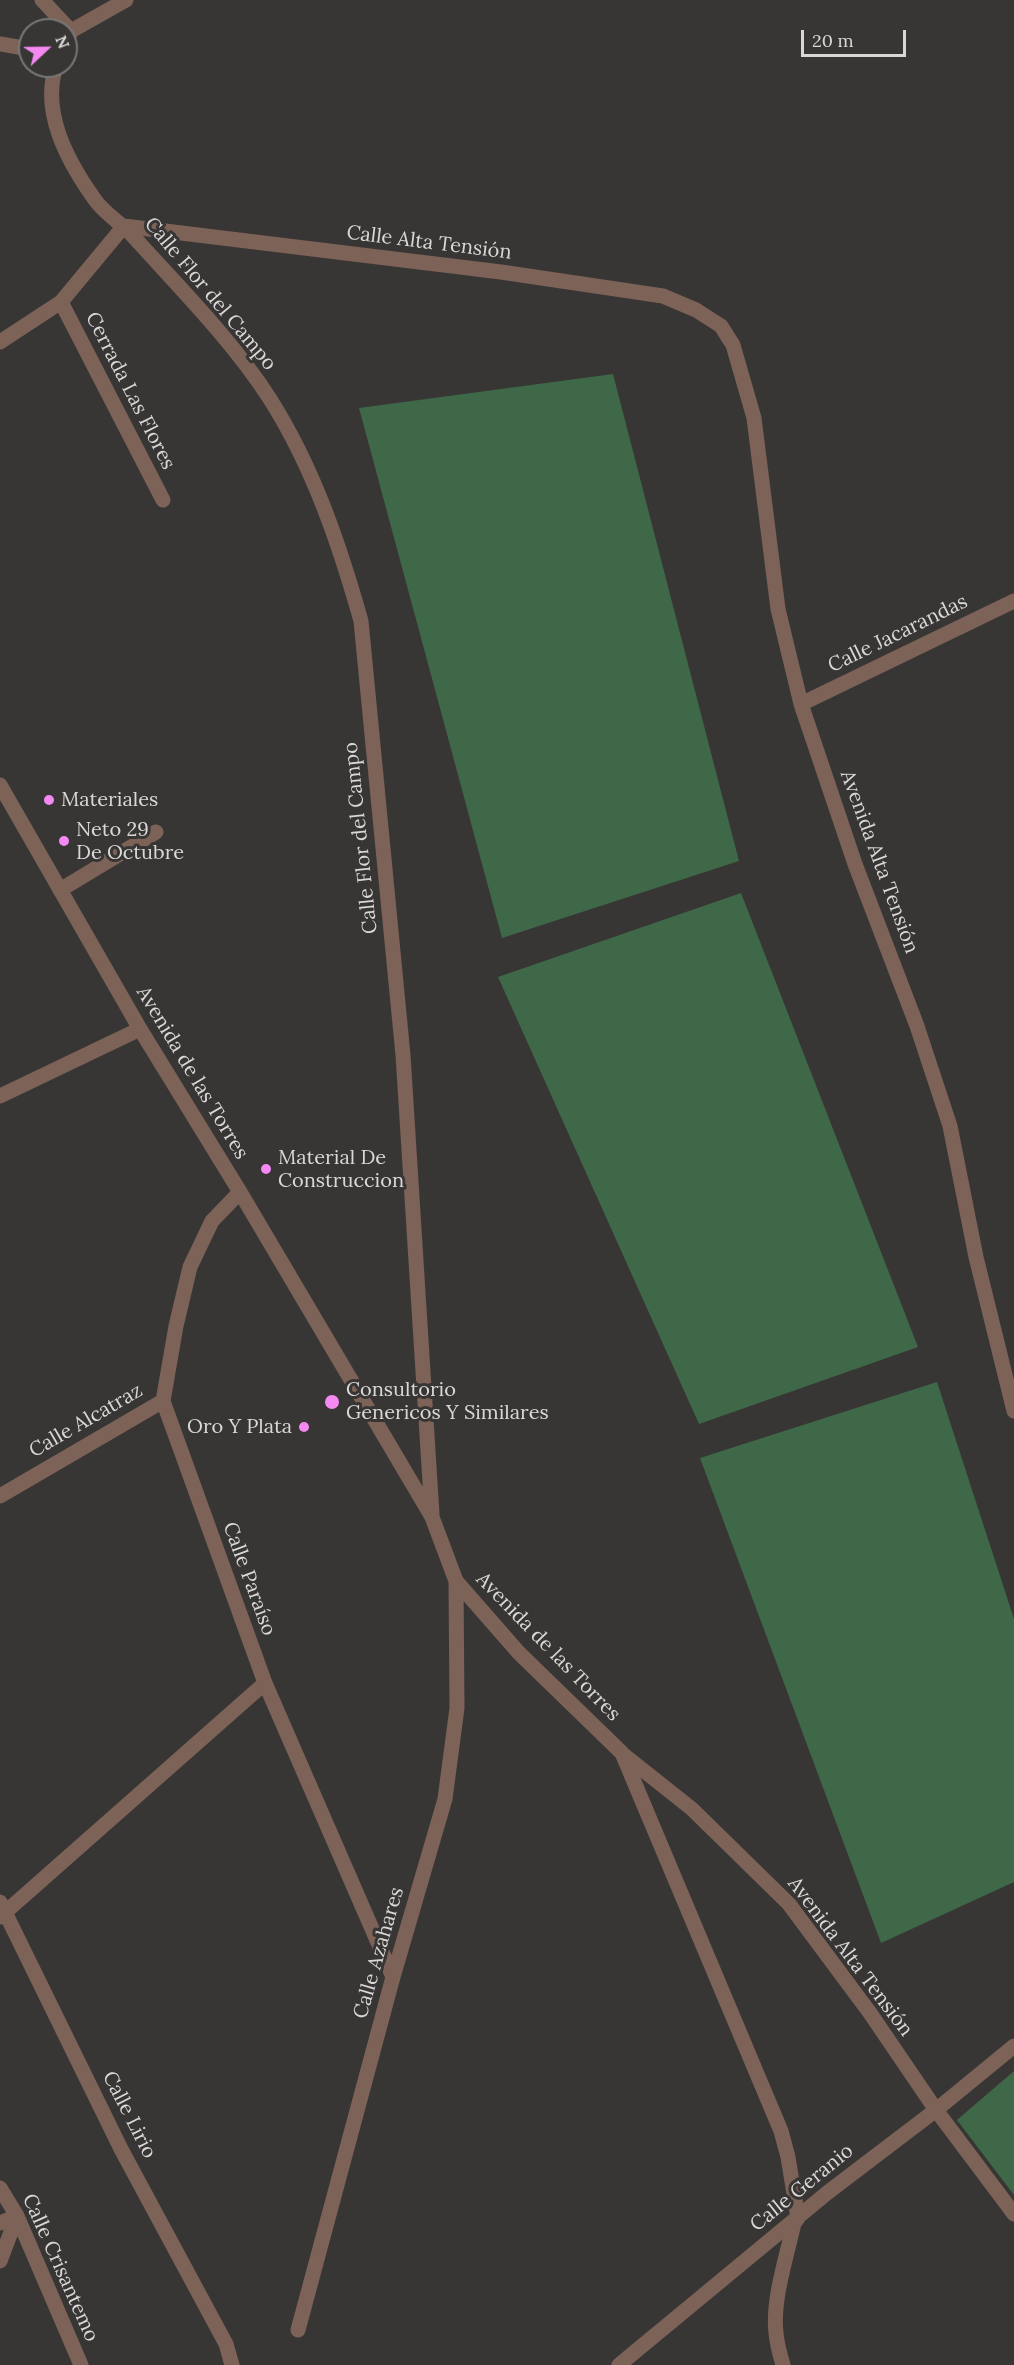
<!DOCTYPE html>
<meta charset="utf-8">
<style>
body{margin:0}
#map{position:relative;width:1014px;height:2365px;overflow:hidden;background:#383635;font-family:Lora,serif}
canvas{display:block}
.north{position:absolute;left:18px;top:18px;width:60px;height:60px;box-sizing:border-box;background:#383635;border:2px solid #797776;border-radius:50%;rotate:68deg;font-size:16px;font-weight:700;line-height:24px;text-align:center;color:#dad8d7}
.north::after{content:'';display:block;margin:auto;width:21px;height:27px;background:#f389f1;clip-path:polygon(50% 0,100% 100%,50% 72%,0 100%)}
.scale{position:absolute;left:801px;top:30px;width:105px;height:27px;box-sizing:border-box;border:3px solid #dad8d7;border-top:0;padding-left:8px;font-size:18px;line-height:21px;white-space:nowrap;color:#dad8d7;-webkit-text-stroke:4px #383635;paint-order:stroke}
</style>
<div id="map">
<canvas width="1014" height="2365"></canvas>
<div class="north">N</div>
<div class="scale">20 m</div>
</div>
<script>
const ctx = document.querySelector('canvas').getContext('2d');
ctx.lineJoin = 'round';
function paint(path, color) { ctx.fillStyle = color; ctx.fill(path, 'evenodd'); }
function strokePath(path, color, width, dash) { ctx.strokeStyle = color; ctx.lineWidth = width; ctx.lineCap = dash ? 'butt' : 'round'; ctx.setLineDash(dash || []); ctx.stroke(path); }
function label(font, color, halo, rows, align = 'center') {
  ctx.font = font + ' Lora,serif'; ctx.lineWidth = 6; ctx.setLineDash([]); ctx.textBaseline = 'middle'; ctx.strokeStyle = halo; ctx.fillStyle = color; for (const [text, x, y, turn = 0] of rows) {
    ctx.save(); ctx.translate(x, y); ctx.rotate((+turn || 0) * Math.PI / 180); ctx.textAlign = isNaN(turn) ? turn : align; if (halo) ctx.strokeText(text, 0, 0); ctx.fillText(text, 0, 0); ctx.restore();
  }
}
paint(new Path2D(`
 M613 374 739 861 502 938 359 408Z
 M741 893 918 1347 699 1424 498 977Z
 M937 1382 1014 1619V1882L881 1943 700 1458Z
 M1014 2071V2195L957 2120Z`), '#3e6847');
strokePath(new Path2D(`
 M42 0 71 31
 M66 43 71 31 126 0
 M0 44 30 49
 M56 66C41 112 67 160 93 197 102 212 120 222 132 235 178 286 232 340 270 399 313 467 339 543 361 621L403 1055 432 1514
 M124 226 501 272 663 296 696 310 721 326 733 345 754 418 778 609 801 704 855 864 917 1026 950 1126 976 1257 1014 1411
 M61 302 163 500
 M0 342 61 302 124 226
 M801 704 1014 601
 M0 785 140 1029 240 1192 432 1517 456 1581 519 1653 622 1753 781 2131 788 2157 798 2218 794 2223C787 2256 772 2300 776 2333 777 2344 780 2355 783 2365
 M60 890 156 832
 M0 1096 140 1029
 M240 1192 212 1221 190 1267 176 1326 163 1401 265 1683 393 1977
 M0 1496 163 1401
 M624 1755 692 1809 789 1904 870 2013 936 2110 1014 2214
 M0 1902 121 2149 226 2344 232 2365
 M0 1917 265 1683
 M0 2188 17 2216 81 2365
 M0 2223 17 2216
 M0 2261 17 2216
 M298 2330 393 1977 445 1799 457 1708 456 1581
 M619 2365 827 2193 936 2110 1014 2046`), '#7c6257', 15);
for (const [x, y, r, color] of [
 [49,800,6,"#f389f1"],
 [64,841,6,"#f389f1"],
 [266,1169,6,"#f389f1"],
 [332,1402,8,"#f389f1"],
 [304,1427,6,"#f389f1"]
]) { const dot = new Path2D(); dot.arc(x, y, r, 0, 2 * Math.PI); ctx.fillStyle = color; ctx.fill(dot); strokePath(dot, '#383635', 2); }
label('20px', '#dad8d7', '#383635', [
 ["Calle Alta Tensión",429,243,7],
 ["Calle Flor del Campo",210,294,50],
 ["Cerrada Las Flores",130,391,63],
 ["Calle Jacarandas",898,634,-26],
 ["Calle Flor del Campo",361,838,-96],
 ["Avenida Alta Tensión",879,862,70],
 ["Avenida de las Torres",192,1073,59],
 ["Calle Alcatraz",86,1421,-30],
 ["Calle Paraíso",249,1579,70],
 ["Avenida de las Torres",548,1647,46],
 ["Calle Azahares",379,1953,-74],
 ["Avenida Alta Tensión",850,1957,53],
 ["Calle Lirio",129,2115,63],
 ["Calle Geranio",802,2188,-39],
 ["Calle Crisantemo",60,2268,66]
]);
label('20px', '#dad8d7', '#383635', [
 ["Materiales",61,800],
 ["Neto 29",76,830],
 ["De Octubre",76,853],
 ["Material De",278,1158],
 ["Construccion",278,1181],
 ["Consultorio",346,1390],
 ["Genericos Y Similares",346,1413],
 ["Oro Y Plata",292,1427,"right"]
], 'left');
</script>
